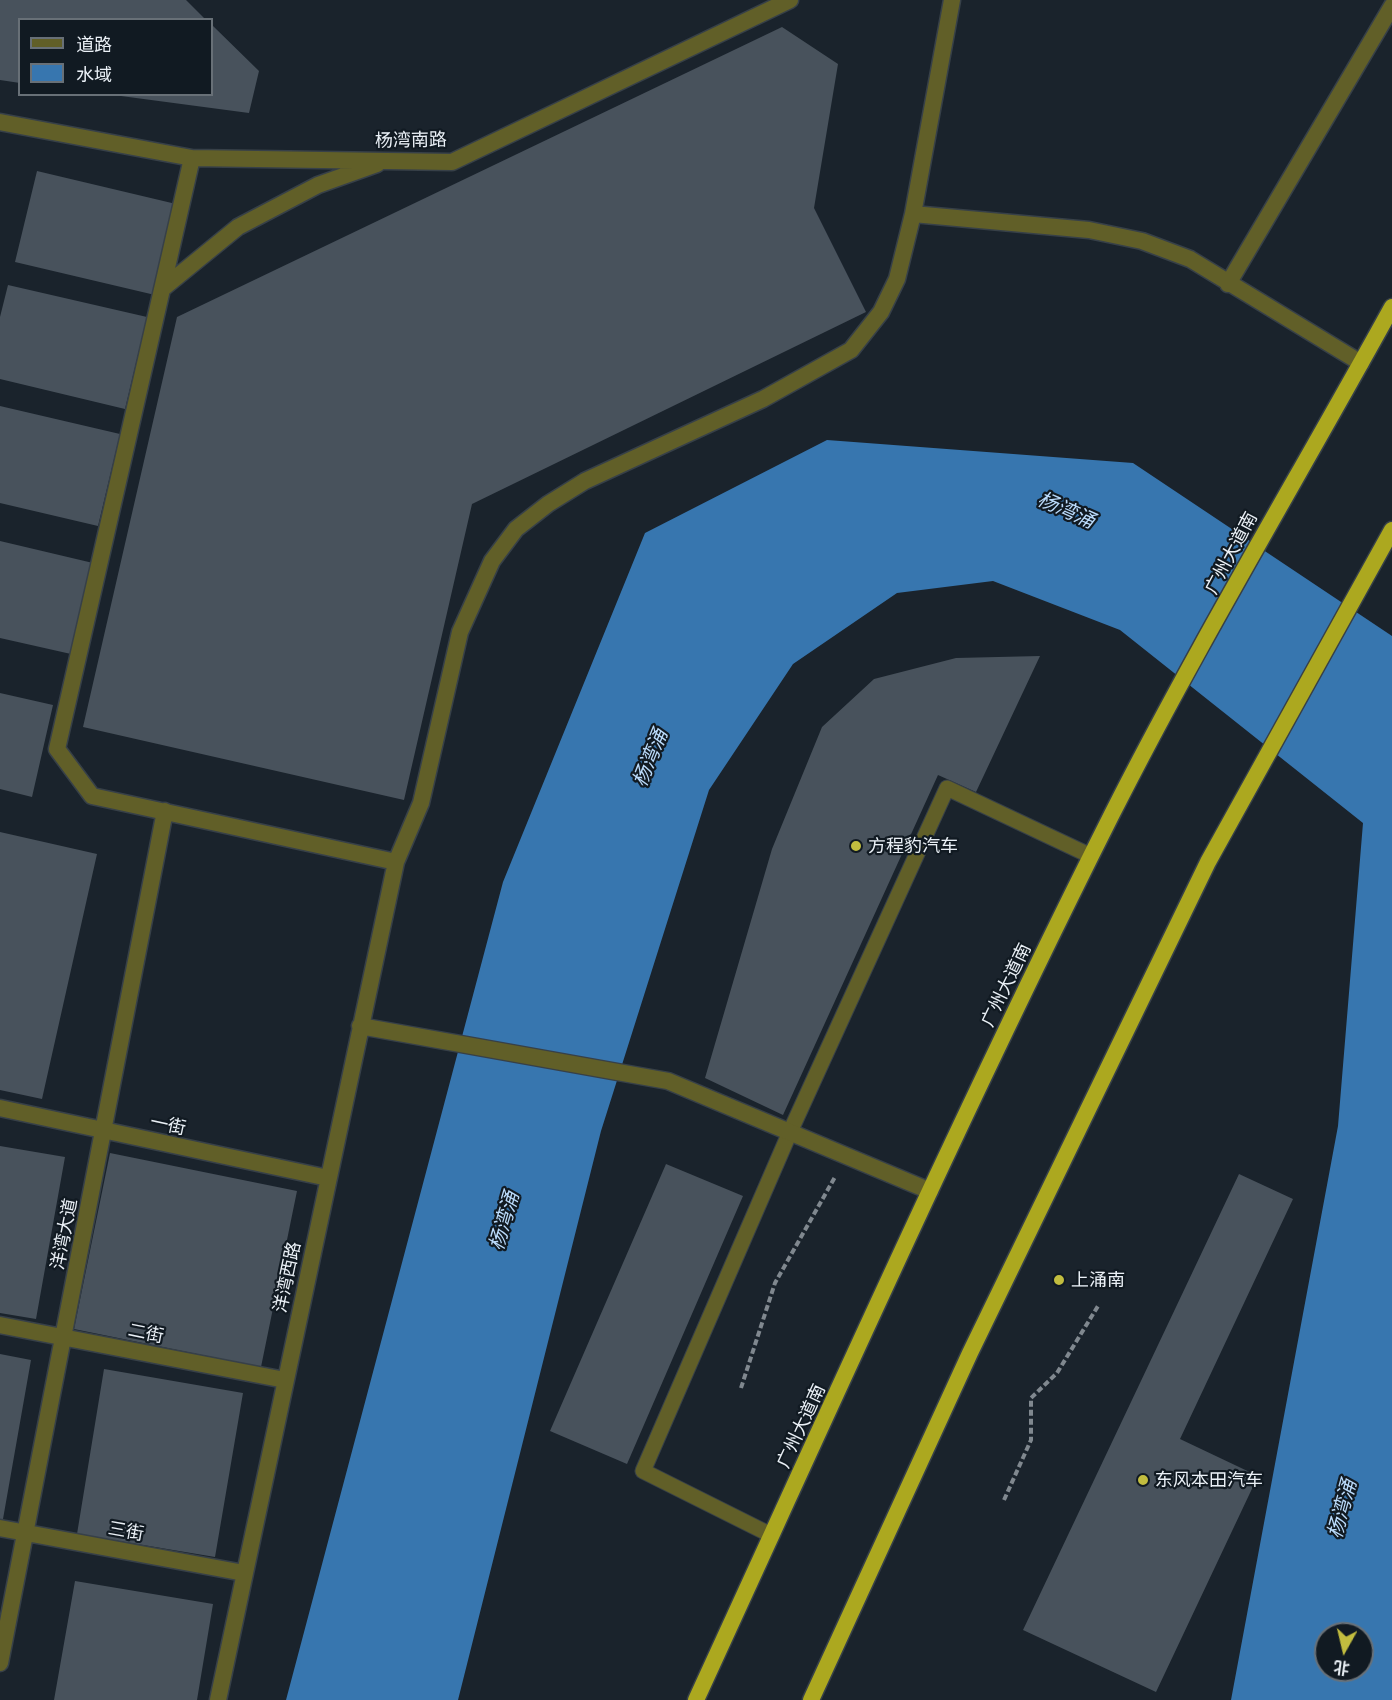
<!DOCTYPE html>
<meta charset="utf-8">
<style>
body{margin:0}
#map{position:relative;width:1392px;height:1700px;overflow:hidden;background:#1a232c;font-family:Barlow,"Noto Sans SC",sans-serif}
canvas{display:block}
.legend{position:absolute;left:18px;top:18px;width:195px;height:78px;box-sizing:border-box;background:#111a22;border:2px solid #687077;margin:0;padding:8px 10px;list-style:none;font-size:18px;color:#eaf0f6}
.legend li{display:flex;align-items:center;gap:12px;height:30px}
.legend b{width:30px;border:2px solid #687077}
.north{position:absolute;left:1314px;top:1622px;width:60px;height:60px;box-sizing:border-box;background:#111a22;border:2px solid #687077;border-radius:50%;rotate:188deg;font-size:16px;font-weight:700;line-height:24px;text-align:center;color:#eaf0f6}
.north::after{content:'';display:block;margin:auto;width:21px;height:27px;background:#c2bd3f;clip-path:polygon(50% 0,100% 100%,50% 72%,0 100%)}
</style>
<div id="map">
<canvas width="1392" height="1700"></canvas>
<ul class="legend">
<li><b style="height:8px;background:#615f28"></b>道路</li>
<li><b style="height:16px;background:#3776af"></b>水域</li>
</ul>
<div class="north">北</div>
</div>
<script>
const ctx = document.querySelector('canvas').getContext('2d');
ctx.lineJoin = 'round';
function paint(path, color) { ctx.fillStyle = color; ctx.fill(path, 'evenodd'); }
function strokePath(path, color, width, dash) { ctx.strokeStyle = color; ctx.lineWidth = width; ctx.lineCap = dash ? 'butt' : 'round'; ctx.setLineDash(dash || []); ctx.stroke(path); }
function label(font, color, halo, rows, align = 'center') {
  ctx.font = font + ' Barlow,"Noto Sans SC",sans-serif'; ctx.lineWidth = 4.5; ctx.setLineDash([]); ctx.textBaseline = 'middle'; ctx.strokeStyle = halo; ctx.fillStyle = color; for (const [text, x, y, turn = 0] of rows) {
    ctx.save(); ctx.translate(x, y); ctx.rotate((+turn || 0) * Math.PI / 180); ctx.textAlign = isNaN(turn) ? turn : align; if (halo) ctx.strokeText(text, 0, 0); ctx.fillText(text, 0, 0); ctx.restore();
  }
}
paint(new Path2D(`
 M827 440 1133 463 1392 636V1700H1231L1338 1126 1363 823 1120 630 993 581 897 593 793 664 709 790 601 1131 458 1700H286L503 882 645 533ZM1326 1634H1362V1670H1326Z`), '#3776af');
paint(new Path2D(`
 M0 0H186L206 20H20V83L0 80Z
 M212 25 259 71 249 113 121 96 212 94Z
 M782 27 838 64 814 208 866 312 472 504 404 800 83 727 177 317Z
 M37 171 176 204 155 295 15 262Z
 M8 285 147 317 125 409 0 379V317Z
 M0 406 120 434 98 526 0 503Z
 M0 541 93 563 71 654 0 638Z
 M1040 656 976 792 938 775 783 1115 705 1078 772 849 822 727 874 679 956 658Z
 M0 693 53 705 32 797 0 789Z
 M0 832 97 854 42 1099 0 1090Z
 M0 1146 65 1157 36 1319 0 1313Z
 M110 1153 297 1191 261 1367 74 1329Z
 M666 1164 743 1196 627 1464 550 1431Z
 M1239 1174 1293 1199 1180 1439 1258 1476 1156 1692 1023 1630Z
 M0 1354 31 1360 3 1519H0Z
 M104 1369 243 1393 215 1557 77 1534Z
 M75 1581 213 1604 197 1700H54Z`), '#48525c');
const service = new Path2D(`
 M771 1535 643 1471 790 1132 947 788 1091 856`);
const minor = new Path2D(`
 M0 122 192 158 452 162 790 0
 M192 158 57 749 92 796 396 862
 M913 214 1089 230 1142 241 1190 259 1361 363
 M1228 284 1392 6
 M162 289 238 227 318 185 377 164
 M360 1026 668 1081 930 1191
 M0 1108 328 1178
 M0 1325 285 1380
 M0 1528 244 1573
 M0 1663 165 811
 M218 1700 396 862 421 803 460 632 492 561 516 529 548 504 585 481 763 399 851 350 881 312 897 279 913 214 952 0`);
const trunk = new Path2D(`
 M696 1700C832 1404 965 1106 1112 814 1199 642 1299 476 1392 307
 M811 1700 970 1353 1208 862 1392 530`);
strokePath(service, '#374048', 17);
strokePath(minor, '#374048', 19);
strokePath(trunk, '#374048', 19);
strokePath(new Path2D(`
 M741 1388 775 1283 835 1177
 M1004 1500 1031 1440V1398L1057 1373 1098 1306`), '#80888f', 4, [6, 3]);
strokePath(service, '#615f28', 15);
strokePath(minor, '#615f28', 16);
strokePath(trunk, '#aca81f', 16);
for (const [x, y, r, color] of [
 [856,846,6,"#c2bd3f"],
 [1059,1280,6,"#c2bd3f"],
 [1143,1480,6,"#c2bd3f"]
]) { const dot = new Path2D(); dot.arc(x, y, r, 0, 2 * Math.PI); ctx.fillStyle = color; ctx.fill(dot); strokePath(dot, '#111a22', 2); }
label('18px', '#eaf0f6', '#111a22', [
 ["杨湾南路",411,140,-1],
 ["广州大道南",1231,553,-62],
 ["广州大道南",1006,985,-64],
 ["一街",168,1125,12],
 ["洋湾大道",64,1234,-79],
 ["洋湾西路",287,1277,-78],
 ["二街",146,1333,11],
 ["广州大道南",801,1426,-65],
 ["三街",126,1531,10]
]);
label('18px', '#eaf0f6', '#111a22', [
 ["方程豹汽车",868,846],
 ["上涌南",1071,1280],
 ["东风本田汽车",1155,1480]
], 'left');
label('italic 20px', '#bbdbfb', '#111a22', [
 ["杨湾涌",1066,510,24],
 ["杨湾涌",650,758,-68],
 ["杨湾涌",504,1221,-74],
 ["杨湾涌",1342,1509,-75]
]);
</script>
